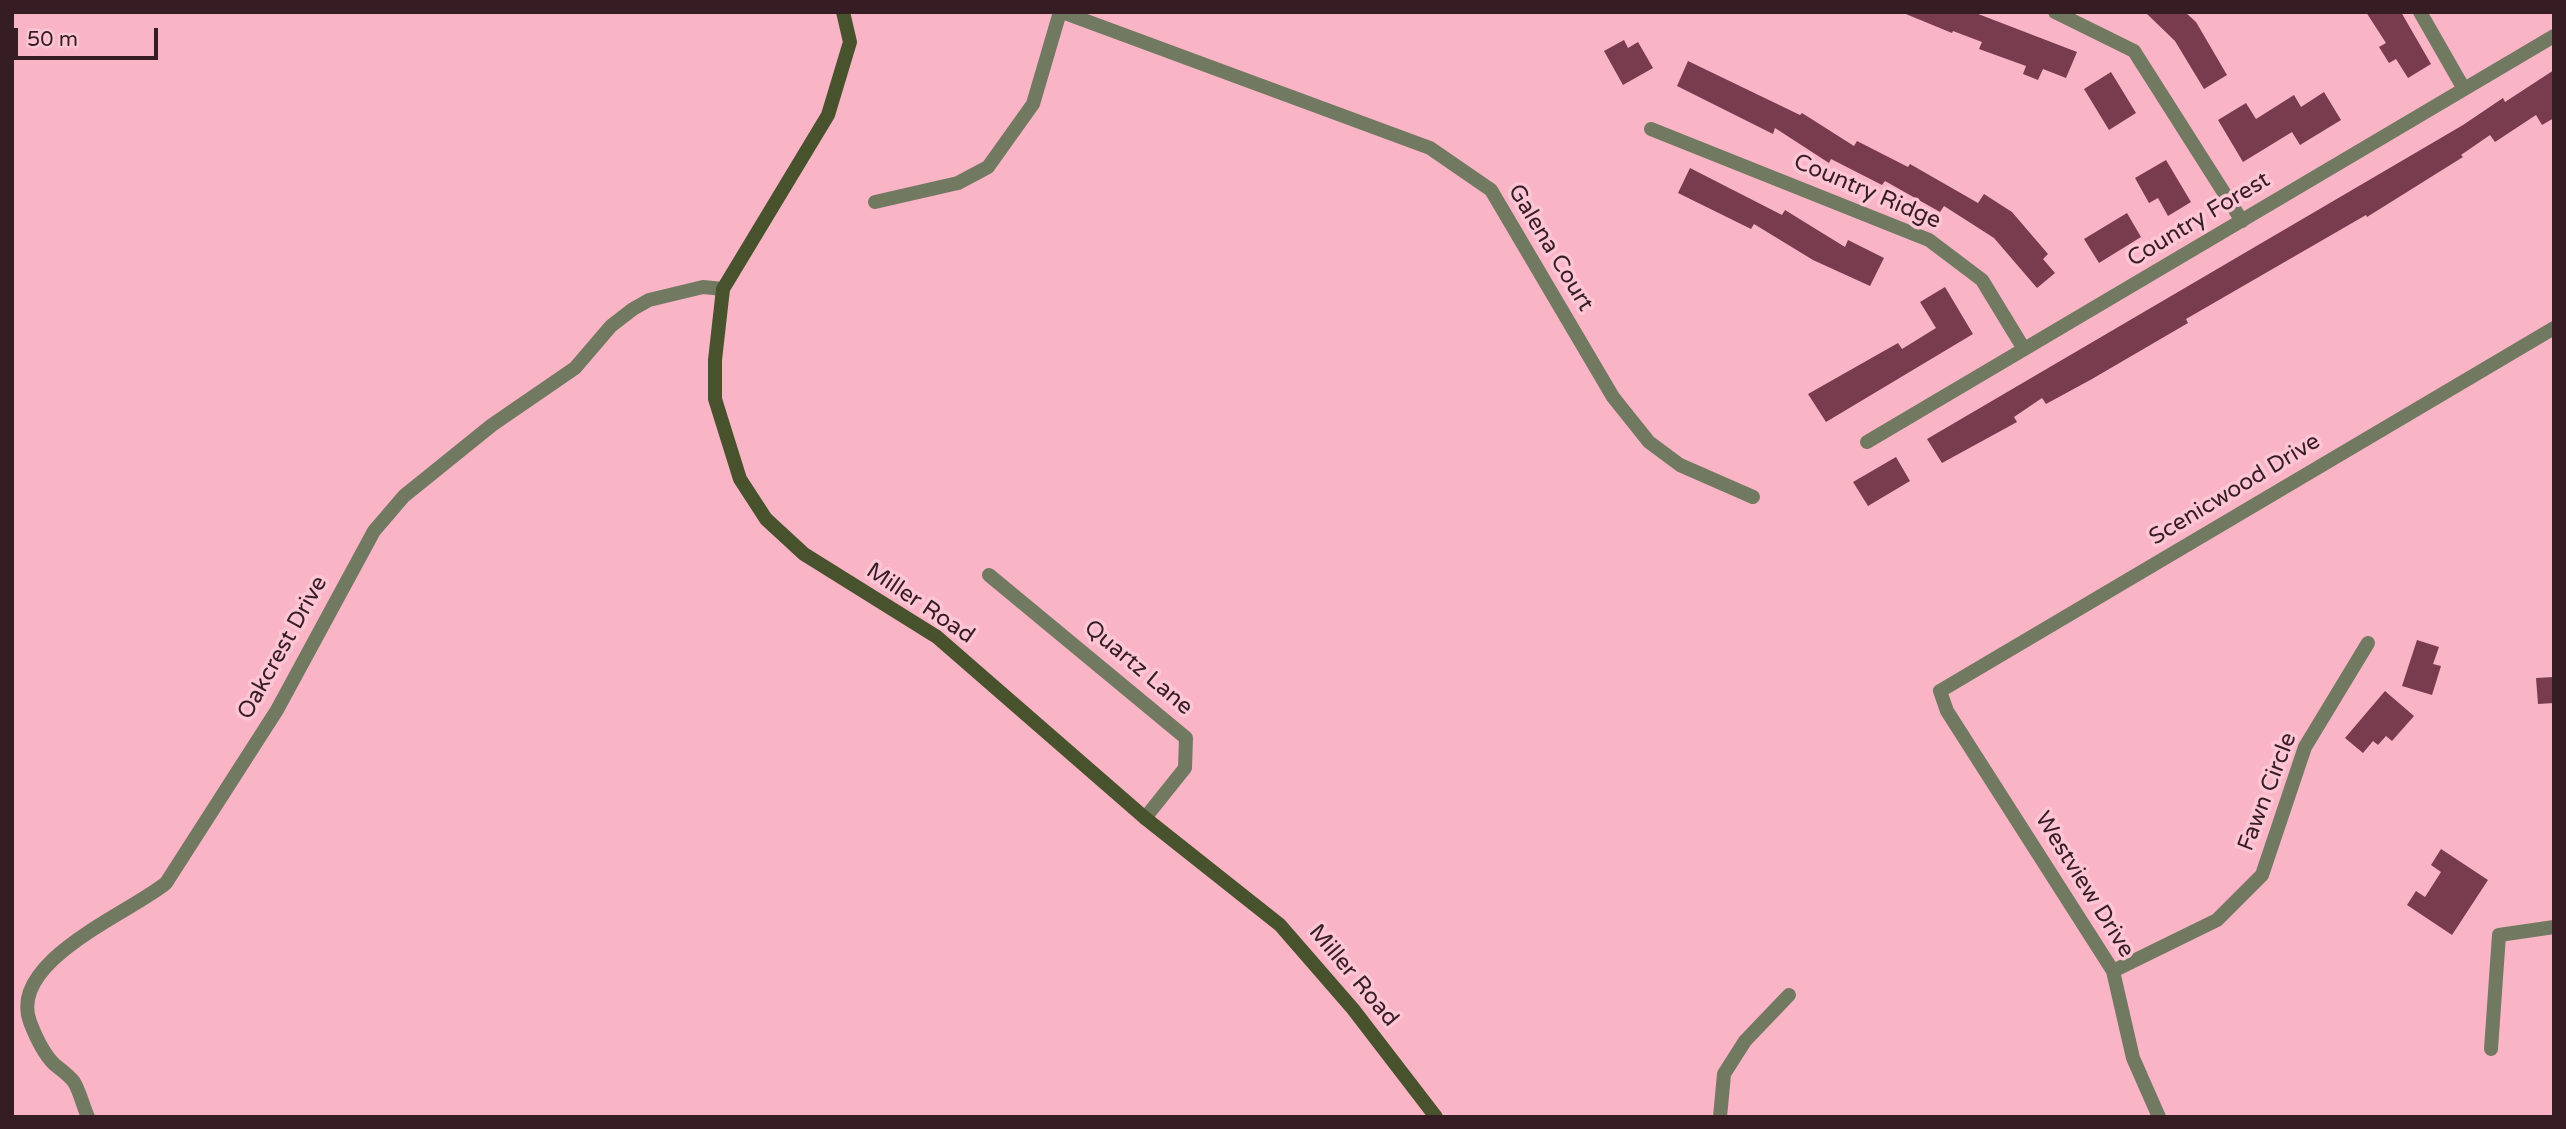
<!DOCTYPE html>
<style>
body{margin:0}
#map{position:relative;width:2566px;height:1129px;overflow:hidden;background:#f9b4c6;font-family:"Varela Round",sans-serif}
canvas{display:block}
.frame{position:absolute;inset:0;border:14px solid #361c23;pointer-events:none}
.scale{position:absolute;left:14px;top:28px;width:144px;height:32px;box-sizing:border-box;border:4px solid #361c23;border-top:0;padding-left:9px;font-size:21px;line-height:24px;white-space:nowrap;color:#361c23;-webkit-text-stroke:5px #fec6d4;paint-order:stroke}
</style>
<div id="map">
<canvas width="2566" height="1129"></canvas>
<div class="frame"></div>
<div class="scale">50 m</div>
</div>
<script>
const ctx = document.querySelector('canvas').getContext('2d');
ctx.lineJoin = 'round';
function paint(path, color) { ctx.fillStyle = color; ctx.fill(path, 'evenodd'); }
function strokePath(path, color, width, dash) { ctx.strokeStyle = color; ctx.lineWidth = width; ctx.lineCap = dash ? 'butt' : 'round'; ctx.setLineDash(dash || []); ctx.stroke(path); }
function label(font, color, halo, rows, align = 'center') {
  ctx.font = font + ' "Varela Round",sans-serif'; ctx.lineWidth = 7; ctx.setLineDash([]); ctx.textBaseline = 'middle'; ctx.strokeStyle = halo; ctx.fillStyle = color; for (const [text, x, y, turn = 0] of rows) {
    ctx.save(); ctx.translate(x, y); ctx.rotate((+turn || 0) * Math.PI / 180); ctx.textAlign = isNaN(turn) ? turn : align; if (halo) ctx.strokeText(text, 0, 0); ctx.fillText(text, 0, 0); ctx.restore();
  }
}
paint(new Path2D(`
 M1901 12H1973L2077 52 2066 78 2043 69 2038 80 2023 74 2026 66 1979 49 1982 42 1953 31 1952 33Z
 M2145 12H2185L2196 22 2227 75 2204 89 2175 41Z
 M2366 12H2401L2431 64 2408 78 2396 59 2389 63 2379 47 2386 43Z
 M1624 40 1628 48 1638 42 1653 68 1623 85 1604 51Z
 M1688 61 1800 115 1802 113 1854 146 1857 141 1908 167 1910 164 1978 203 1984 194 2012 212 2048 254 2043 259 2055 273 2037 288 1994 238 1944 206 1940 212 1885 181 1882 185 1831 159 1829 163 1775 128 1773 134 1677 86Z
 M2554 70V118L2542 125 2536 115 2495 142 2490 135 2461 155 2463 157 2367 217 2366 215 2186 319 2188 323 2092 379 2046 404 2042 398 2014 417 2017 422 1942 463 1927 439 2463 125 2503 98 2505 102Z
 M2111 72 2136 113 2109 130 2084 89Z
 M2324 92 2341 120 2300 145 2292 132 2243 162 2218 120 2246 103 2256 119 2294 95 2301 107Z
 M2166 160 2191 202 2168 216 2158 198 2149 203 2135 178Z
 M1690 168 1782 215 1785 210 1845 247 1848 240 1884 258 1870 286 1813 260 1754 224 1751 229 1678 193Z
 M2127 213 2141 237 2099 263 2084 239Z
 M1945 287 1973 334 1826 422 1808 394 1898 343 1902 349 1936 328 1920 302Z
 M1896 457 1910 481 1868 506 1853 482Z
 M2417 640 2439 647 2433 664 2441 666 2432 695 2402 686Z
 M2554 677V703L2538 704 2536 678Z
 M2385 691 2414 716 2392 741 2386 736 2378 745 2373 741 2363 753 2345 738Z
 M2441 849 2488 880 2452 935 2407 905 2416 891 2425 897 2441 872 2431 865Z`), '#793c4f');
strokePath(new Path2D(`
 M1062 12 1430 148 1491 190 1613 397 1649 442 1680 465 1753 497
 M2055 12 2134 51 2242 221
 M2420 12 2464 89
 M1651 129 1929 240 1982 280 2024 349
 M875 202 958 183 988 167 1033 104 1060 12
 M1867 442 2554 36
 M989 575 1186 738 1185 768 1145 818
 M2113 971 2217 920 2262 875 2305 747 2368 643
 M2491 1049 2499 935 2554 927
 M88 1117C83 1106 80 1092 74 1082 68 1074 61 1070 54 1064 44 1054 35 1035 30 1022 7 961 130 913 166 883L277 710 374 531 404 496 492 425 575 368 611 326 633 309 649 300 703 287 723 289
 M1720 1117 1724 1074 1745 1041 1789 995
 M2159 1117 2133 1058 2113 971 1947 711 1940 691 2554 328`), '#717960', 14);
strokePath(new Path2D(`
 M843 12 850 42 828 115 723 289 715 360V399L740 479 766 519 804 554 937 637 1145 818 1280 925 1353 1009 1436 1117`), '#48532d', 14);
label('23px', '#361c23', '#fec6d4', [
 ["Country Ridge",1867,192,23],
 ["Country Forest",2199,220,-31],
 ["Galena Court",1550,248,59],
 ["Scenicwood Drive",2235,490,-31],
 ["Miller Road",920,604,34],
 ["Oakcrest Drive",283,648,-61],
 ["Quartz Lane",1138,668,40],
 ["Fawn Circle",2268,792,-69],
 ["Westview Drive",2084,885,58],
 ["Miller Road",1353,976,50]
]);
</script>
